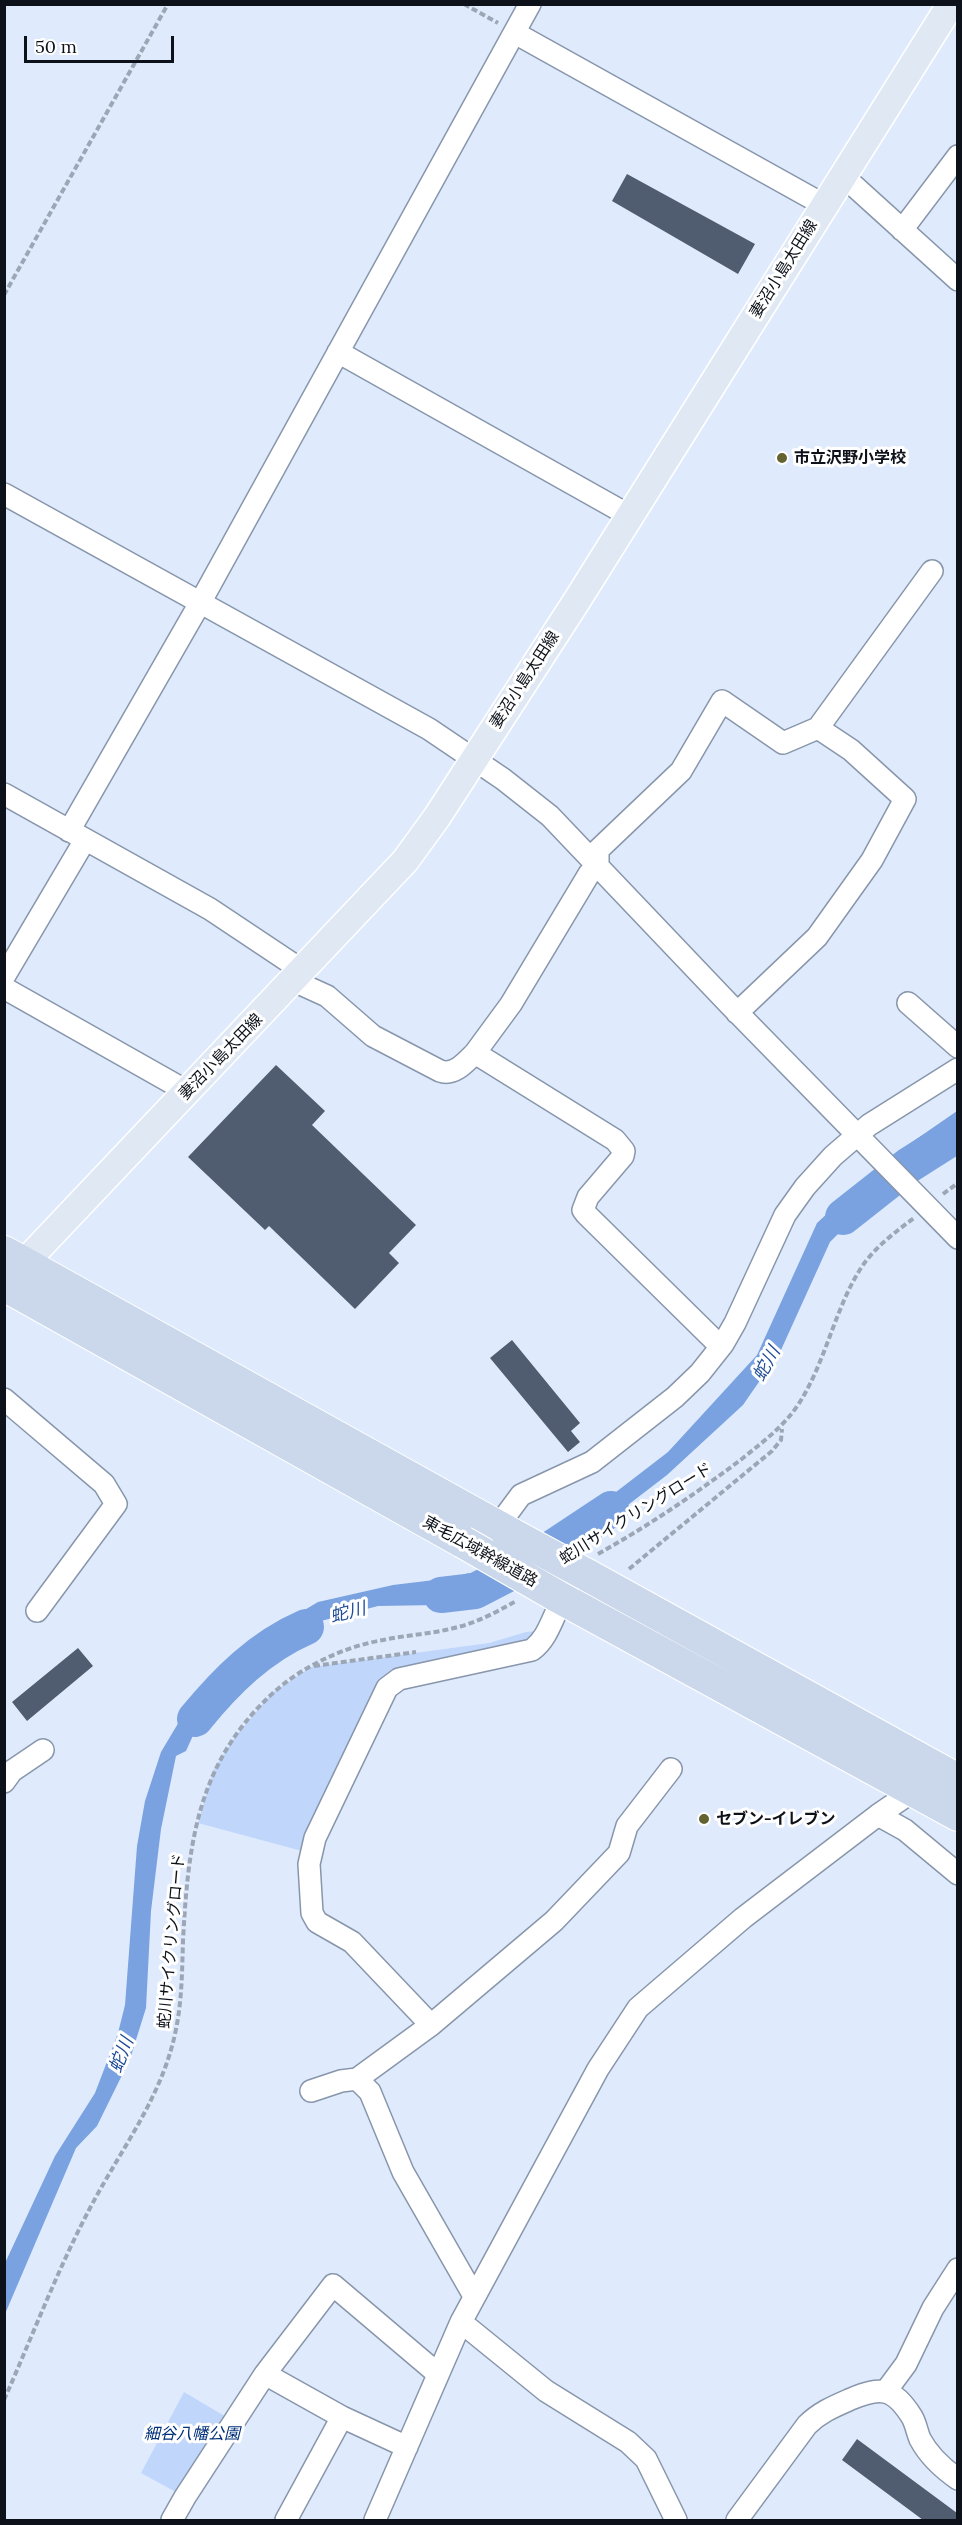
<!DOCTYPE html>
<meta charset="utf-8">
<style>
body{margin:0}
#map{position:relative;width:962px;height:2525px;overflow:hidden;background:#dfebfd;font-family:Lora,serif}
canvas{display:block}
.frame{position:absolute;inset:0;border:6px solid #0d121a;pointer-events:none}
.scale{position:absolute;left:24px;top:36px;width:150px;height:27px;box-sizing:border-box;border:3px solid #0d121a;border-top:0;padding-left:8px;font-size:18px;line-height:21px;white-space:nowrap;color:#0d121a;-webkit-text-stroke:4px #fff;paint-order:stroke}
</style>
<div id="map">
<canvas width="962" height="2525"></canvas>
<div class="frame"></div>
<div class="scale">50 m</div>
</div>
<script>
const ctx = document.querySelector('canvas').getContext('2d');
ctx.lineJoin = 'round';
function paint(path, color) { ctx.fillStyle = color; ctx.fill(path, 'evenodd'); }
function strokePath(path, color, width, dash) { ctx.strokeStyle = color; ctx.lineWidth = width; ctx.lineCap = dash ? 'butt' : 'round'; ctx.setLineDash(dash || []); ctx.stroke(path); }
function label(font, color, halo, rows, align = 'center') {
  ctx.font = font + ' Lora,"Noto Sans JP",serif'; ctx.lineWidth = 6; ctx.setLineDash([]); ctx.textBaseline = 'middle'; ctx.strokeStyle = halo; ctx.fillStyle = color; for (const [text, x, y, turn = 0] of rows) {
    ctx.save(); ctx.translate(x, y); ctx.rotate((+turn || 0) * Math.PI / 180); ctx.textAlign = isNaN(turn) ? turn : align; if (halo) ctx.strokeText(text, 0, 0); ctx.fillText(text, 0, 0); ctx.restore();
  }
}
paint(new Path2D(`
 M548 1630 543 1641 394 1676 302 1851 198 1823 214 1769 234 1738 272 1693 311 1667 489 1643 526 1632Z
 M184 2392 233 2421 185 2497 141 2473Z`), '#c0d7fb');
paint(new Path2D(`
 M957 1111V1137L908 1173 892 1156Z
 M870 1174 884 1191 877 1195 830 1242 781 1350 743 1405 667 1475 581 1541 564 1532 668 1452 757 1355 817 1223Z
 M469 1573 502 1592 438 1605 378 1606 321 1621 263 1652 226 1682 200 1720 186 1751 176 1756 161 1829 151 1911 146 2008 130 2059 97 2126 76 2148 5 2314V2263L55 2156 95 2093 118 2033 125 2005 137 1846 145 1801 161 1752 195 1695 237 1650 318 1602 393 1585 451 1578Z`), '#7aa2e1');
strokePath(new Path2D(`
 M843 1217 909 1165 958 1134
 M441 1595 475 1591 531 1562 611 1509
 M195 1719C226 1681 260 1647 306 1627`), '#7aa2e1', 36);
paint(new Path2D(`
 M627 174 755 244 738 274 612 201Z
 M276 1065 325 1111 312 1125 416 1225 389 1253 399 1263 355 1309 269 1226 265 1230 188 1157Z
 M512 1340 580 1423 571 1431 580 1442 568 1452 490 1358Z
 M78 1648 93 1666 27 1721 12 1702Z
 M857 2439 957 2513V2520H923L842 2460Z`), '#505c6f');
const minor = new Path2D(`
 M515 33 824 205
 M842 175 958 280
 M902 230 958 156
 M338 352 630 516
 M4 494 429 729 503 779 550 816 729 1004 958 1238
 M4 794 210 909 303 971
 M69 831 200 603 530 4
 M4 977 85 840
 M294 981 327 996 373 1036 440 1071C454 1076 465 1063 475 1053L615 1140 624 1151 623 1156 588 1197 583 1210 586 1214 713 1339 723 1344
 M4 988 188 1092
 M908 1003 958 1047
 M737 1013 817 937 872 860 905 799 851 750 818 728
 M475 1053 511 1004 589 874 598 865V850L681 771 722 701 783 743 818 728 932 571
 M4 1399 104 1484 116 1504 37 1611
 M498 1526 521 1495 592 1462 675 1397 700 1373 723 1344 735 1323 785 1215 805 1187 833 1156 869 1125 958 1069
 M4 1782 12 1771 43 1750
 M878 1815 905 1830 958 1874
 M431 2025 352 1942 317 1922 312 1913 309 1864 315 1838 387 1688 399 1679 532 1650C549 1637 552 1617 563 1599
 M357 2079 370 2092 403 2172 474 2296
 M311 2091 341 2081 357 2079 431 2025 554 1921 619 1853 627 1826 671 1769
 M461 2322 546 2391 628 2442 646 2459 676 2520
 M886 2391 906 2364 933 2308 958 2269
 M407 2447 342 2417 265 2374 333 2285 438 2374
 M172 2520 185 2497 265 2374
 M286 2520 342 2417
 M375 2520 461 2322 598 2069 638 2008 743 1918 878 1815 922 1785
 M737 2520 807 2425C820 2412 835 2406 851 2399 881 2386 894 2388 912 2417 916 2424 917 2432 920 2439 929 2456 942 2468 958 2479`);
const major = new Path2D(`
 M11 1277 405 861 437 817 576 602 951 4`);
const highway = new Path2D(`
 M4 1252 506 1531
 M4 1285 463 1542
 M587 1575 958 1780
 M555 1595 958 1815`);
strokePath(minor, '#8896ab', 24);
strokePath(major, '#fff', 30);
strokePath(highway, '#fff', 34);
strokePath(new Path2D(`
 M464 4 498 23
 M4 295 168 4
 M943 1194 958 1183
 M598 1554C648 1526 697 1493 743 1458 764 1441 783 1427 798 1405 826 1362 834 1310 861 1268 874 1248 895 1232 914 1218
 M629 1569 772 1451 781 1440 782 1429
 M314 1666 416 1652
 M4 2400C32 2337 57 2271 89 2210 119 2152 161 2099 175 2034 182 2003 182 1972 183 1941 188 1845 197 1763 272 1694 301 1667 343 1647 383 1640 406 1635 431 1634 454 1628 476 1623 497 1612 516 1601`), '#9ca6b5', 4, [6, 3]);
strokePath(minor, '#fff', 21);
strokePath(major, '#e0e8f4', 27);
strokePath(highway, '#cbd8ec', 32);
const highwayBridge = new Path2D(`
 M506 1531 587 1575
 M463 1542 555 1595`);
strokePath(highwayBridge, '#fff', 34, []);
strokePath(highwayBridge, '#cbd8ec', 32);
for (const [x, y, r, color] of [
 [782,458,6,"#626330"],
 [704,1819,6,"#626330"]
]) { const dot = new Path2D(); dot.arc(x, y, r, 0, 2 * Math.PI); ctx.fillStyle = color; ctx.fill(dot); strokePath(dot, '#fff', 2); }
label('16px', '#0d121a', '#fff', [
 ["妻沼小島太田線",784,269,-58],
 ["妻沼小島太田線",525,680,-57],
 ["妻沼小島太田線",221,1057,-46],
 ["蛇川サイクリングロード",636,1514,-32],
 ["東毛広域幹線道路",480,1552,29],
 ["蛇川サイクリングロード",172,1941,-85]
]);
label('bold 16px', '#0d121a', '#fff', [
 ["市立沢野小学校",794,458],
 ["セブン-イレブン",716,1819]
], 'left');
label('italic 16px', '#003079', '#fff', [
 ["細谷八幡公園",192,2434]
]);
label('italic 18px', '#1e4c97', '#fff', [
 ["蛇川",767,1364,-61],
 ["蛇川",348,1613,-14],
 ["蛇川",122,2055,-69]
]);
</script>
